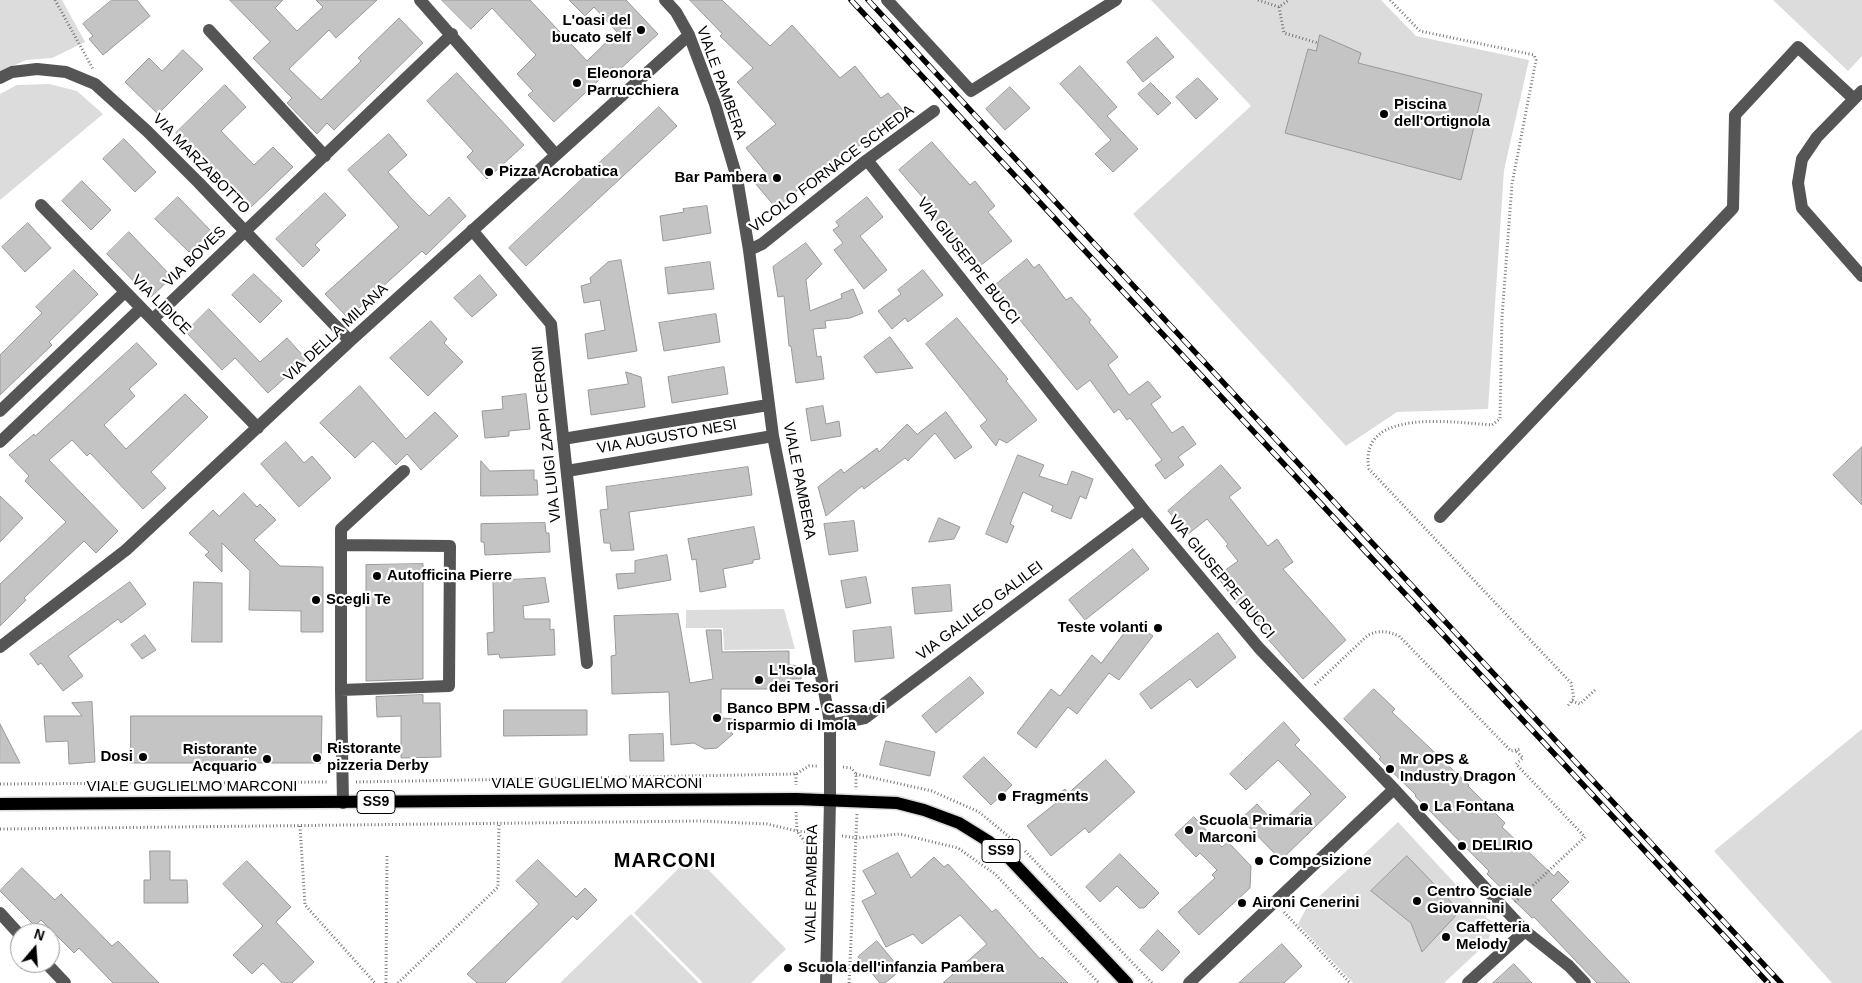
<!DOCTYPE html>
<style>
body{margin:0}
#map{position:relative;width:1862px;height:983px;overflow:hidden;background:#fff;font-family:Helvetica,sans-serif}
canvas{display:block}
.north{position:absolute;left:10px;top:923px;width:50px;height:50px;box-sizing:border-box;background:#fff;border:1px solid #999;border-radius:50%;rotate:18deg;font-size:14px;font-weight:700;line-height:20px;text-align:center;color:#000}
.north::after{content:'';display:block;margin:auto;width:18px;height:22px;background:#000;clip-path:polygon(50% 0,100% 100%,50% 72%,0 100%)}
</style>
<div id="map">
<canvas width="1862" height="983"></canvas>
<div class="north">N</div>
</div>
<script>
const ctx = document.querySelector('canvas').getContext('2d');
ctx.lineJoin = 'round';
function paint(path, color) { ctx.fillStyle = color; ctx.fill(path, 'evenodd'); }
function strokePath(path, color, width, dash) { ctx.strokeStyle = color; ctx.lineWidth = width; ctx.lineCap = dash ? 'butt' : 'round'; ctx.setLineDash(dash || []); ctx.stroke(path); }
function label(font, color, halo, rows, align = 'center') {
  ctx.font = font + ' Helvetica,sans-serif'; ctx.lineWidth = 4.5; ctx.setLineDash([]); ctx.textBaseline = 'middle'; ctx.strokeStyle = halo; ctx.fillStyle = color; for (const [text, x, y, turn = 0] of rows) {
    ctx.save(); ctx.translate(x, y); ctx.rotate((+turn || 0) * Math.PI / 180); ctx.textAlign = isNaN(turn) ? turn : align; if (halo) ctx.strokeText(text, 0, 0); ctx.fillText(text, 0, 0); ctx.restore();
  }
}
paint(new Path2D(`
 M0 0H62L85 42 52 58 26 60 0 72Z
 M1151 0H1381L1416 36 1529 60 1504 170 1488 409 1397 412 1346 446 1133 214 1251 106Z
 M1773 0H1862V56L1848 71Z
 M49 84 77 91 103 114 0 200V94L17 85Z
 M784 609 795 649 724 650 723 628H686V610Z
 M1862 729V983H1832L1714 851Z
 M1398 822 1487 918 1493 922 1488 942 1444 983H1353L1298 924 1306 909Z
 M693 854 786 949 751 983H703L634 913Z
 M631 914 699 983H560Z`), '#dcdcdc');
const building = new Path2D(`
 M112 0H137L150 16 103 55 89 39 93 36 83 24Z
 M230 0H283L275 8 297 31 323 7 316 0H377L336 38 329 30 289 69 321 100 361 61 358 58 399 18 423 43 334 130 327 123 317 134 287 103 292 98 253 58 270 42Z
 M442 0H530L587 61 617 32 594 7 585 16 569 0H626L658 34 617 72 613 67 554 122 528 95 533 91 517 74 536 55 492 8 471 29Z
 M690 0H722L770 46 792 25 840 78 855 66 881 98 888 93 903 110 850 153 847 149 776 208 755 183 767 174 746 148 776 124 737 82 753 68 720 36 722 34Z
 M1320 35 1361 53 1358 63 1482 94 1461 180 1285 133 1308 49 1316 51Z
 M1157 37 1174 57 1143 82 1127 62Z
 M183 50 203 69 158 114 125 82 149 58 162 71Z
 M1080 66 1117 107 1107 116 1138 149 1113 172 1095 154 1111 140 1060 84Z
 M457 73 524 145 487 179 467 157 473 151 427 101Z
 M1198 78 1218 99 1196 119 1176 97Z
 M1151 83 1171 103 1158 115 1138 94Z
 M225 85 246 107 221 131 254 165 273 147 293 167 249 209 176 133Z
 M1010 87 1030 108 1005 130 986 109Z
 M659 107 677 126 526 266 509 248Z
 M389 134 407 155 388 172 412 199 429 216 449 197 466 216 426 255 422 251 348 318 325 294 399 227 348 170Z
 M124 139 156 172 135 192 103 159Z
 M932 142 970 185 975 181 995 206 988 212 1012 241 976 269 932 216 936 213 899 170Z
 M82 181 111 210 91 230 62 201Z
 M325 193 346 215 315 245 320 250 303 267 276 239Z
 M178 197 211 231 189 252 155 219Z
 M867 197 883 217 860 236 887 270 864 289 834 250 843 243 833 230 839 226 836 222Z
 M707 206 711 233 663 241 660 216 684 212 683 209Z
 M28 223 51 248 25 272 2 247Z
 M129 232 172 277 150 298 107 254Z
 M806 243 822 264 806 280 810 311 842 298 841 294 853 289 863 313 850 318 825 321 826 328 813 329 817 357 821 356 824 379 796 383 791 346H789L784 296 778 297 773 267Z
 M1027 259 1034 268 1039 264 1066 300 1071 297 1091 320 1089 322 1118 357 1108 365 1129 395 1148 381 1161 397 1151 404 1172 433 1183 426 1196 444 1178 457 1184 465 1165 479 1155 465 1162 460 1130 418 1127 420 1119 409 1114 413 1090 380 1077 390 993 287Z
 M621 260 637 351 588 359 585 334 605 330 600 300 584 303 581 286 591 283 590 278 608 262Z
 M710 262 714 289 668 294 665 268Z
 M74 270 98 294 49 342 52 345 0 395V355L42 313 36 307Z
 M923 270 943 295 908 322 905 318 892 329 878 311 901 294 898 290Z
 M254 274 282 301 260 323 232 295Z
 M480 275 497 295 472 317 454 298Z
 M209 309 260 362 287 338 306 359 268 393 235 358 222 370 186 332Z
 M716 314 720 342 664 351 659 323Z
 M957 318 1008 379 1006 381 1037 420 1007 443 999 439 996 446 980 426 987 420 926 344Z
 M431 321 447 339 444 343 463 362 428 396 390 358Z
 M890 337 913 368 876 373 864 357Z
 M137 343 157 364 129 389 135 396 104 425 126 449 185 394 208 417 151 472 166 488 143 509 90 453 87 456 72 440 49 460 118 531 96 553 84 541 24 598 26 600 0 626V584L66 522 25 481 29 476 9 455 34 434 35 436Z
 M724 367 728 394 672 403 668 377Z
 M626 372 641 377 645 407 591 415 588 390 628 384Z
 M360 386 406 439 435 412 458 436 421 470 407 454 396 465 373 441 355 458 320 423Z
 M526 394 530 429 509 431V436L485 438 482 411 503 409 502 397Z
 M823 406 826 424 839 421 841 436 811 441 806 409Z
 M946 412 972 447 955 459 935 433 908 461 905 458 864 489 862 486 826 516 818 487 841 469 844 473 877 448 879 452 907 424 917 434Z
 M286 442 304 463 312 456 331 478 299 507 261 464Z
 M1862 447V505L1833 475Z
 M1018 455 1044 465 1039 476 1067 485 1072 471 1093 479 1086 499 1080 496 1071 519 1051 511 1053 506 1023 492 1010 524 1014 526 1007 543 986 534Z
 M481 461 490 471 534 470V480H537L538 495 481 496Z
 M1221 465 1241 488 1229 497 1268 546 1277 539 1293 562 1283 569 1346 640 1303 679 1238 605 1217 576 1238 561 1226 546 1228 544 1207 519 1188 534 1168 511Z
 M748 467 752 495 629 512 634 550 611 551 610 543H604L600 510 608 509 606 487Z
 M244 493 257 507 260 504 276 520 254 540 280 566 323 567V632H301V611L249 610 250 571 222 543V572L205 555 209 552 189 533 213 510 219 516Z
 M0 496 23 518 0 542Z
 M939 518 960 527 954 539 929 542Z
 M854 521 858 551 829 555 824 524Z
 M545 523 546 533H549L550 552 485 555 484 542H481V524Z
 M754 527 760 559 753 560V563L723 569 726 587 700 592 696 559 692 560 688 539Z
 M1133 549 1149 569 1085 620 1069 600Z
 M667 555 671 580 618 589 616 574 635 573V561Z
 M423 564V679L366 681V565Z
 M866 577 871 603 846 608 841 581Z
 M545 578 549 602 523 606 524 619H550V630L554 629 555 655 500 658 499 654 488 655 487 633 494 632 493 581Z
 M130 582 146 604 121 623 118 619 68 656 83 676 63 691 41 663 38 665 30 654Z
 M194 582 222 583V642H192Z
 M950 585 952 611 915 614 912 588Z
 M678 614 690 683 713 679 706 630H721L722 652 789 651V665L801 666V679H790V689H721V718L738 719 730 731 733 734 717 748 705 749 694 743 671 745 669 692 612 694 611 656 616 655 614 616Z
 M1133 622 1153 636 1119 680 1109 673 1077 714 1068 707 1036 748 1017 733 1051 689 1060 696 1092 655 1101 663Z
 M891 627 894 658 855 662 853 631Z
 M1218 633 1236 657 1197 688 1190 679 1151 709 1140 694Z
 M145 635 156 650 142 659 131 645Z
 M970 677 984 693 936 733 922 716Z
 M1374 689 1395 709 1392 712 1469 785 1468 786 1505 823 1502 827 1554 876 1558 871 1569 882 1551 900 1630 983H1597L1534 917 1532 918 1487 874 1489 871 1415 796 1416 795 1379 759 1381 757 1344 719Z
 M423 695V703H440L441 757 401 758V716L377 717 376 697Z
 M92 702 95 762 69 764 68 741 46 742 44 716H82L72 703Z
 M504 710H587V735L504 736Z
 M131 716H322L321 763H131Z
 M1284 722 1300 740 1295 745 1346 797 1281 860 1241 819 1257 804 1278 826 1311 794 1278 760 1246 790 1230 774Z
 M0 724 20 763H0Z
 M663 734 664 761H630L629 735Z
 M886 741 935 752 930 776 880 765Z
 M984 757 1012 785 991 805 963 777Z
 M1106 760 1135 792 1089 833 1085 828 1051 856 1027 826 1056 803 1052 799 1065 789 1068 793Z
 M1194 817 1222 847 1228 842 1251 866 1250 888 1199 935 1178 912 1215 878 1212 875 1217 870 1200 853 1196 857 1175 835Z
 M150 851H170V880H187L188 903H144V880H150Z
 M898 853 911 878 934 857 944 867 948 864 992 912 996 909 1040 959 1042 957 1068 983H943L987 944 960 915 922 944 913 934 886 947 862 901 876 894 863 871Z
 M1120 854 1159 893 1144 908H1139L1117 886 1100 902 1086 887Z
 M1407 856 1460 911 1422 952 1411 923 1371 891Z
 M538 860 576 897 585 888 597 900 577 920 573 916 505 983H477L467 974 539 904 516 881Z
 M247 861 291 907 276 922 314 962 292 983H282L263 963 252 974 233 955 263 926 223 884Z
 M22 868 55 900 61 894 112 946 118 941 159 983H113L79 948 74 953 41 920 35 926 0 891Z
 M1158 930 1180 952 1162 971 1140 950Z
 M877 941 901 970 885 983H880L858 957Z
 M1282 944 1302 966 1284 983H1239Z
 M1514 964 1532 983H1493Z`);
paint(building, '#c4c4c4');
strokePath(building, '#999', 1);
const major = new Path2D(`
 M0 804 796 799 897 803 924 810 959 823 988 841 1008 857 1127 983`);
strokePath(major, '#dbdbdb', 15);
strokePath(new Path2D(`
 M55 0 93 69
 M1258 0 1279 7 1289 0
 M1390 0 1420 31 1534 55 1536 60 1512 184 1502 317 1500 419 1492 425C1457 423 1357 406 1369 469L1571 683 1574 698 1567 707
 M1279 7 1284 33 1318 43
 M1315 685 1368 635C1380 630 1387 631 1399 636L1511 751 1521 749
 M1572 701 1580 704 1596 689
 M843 767 851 768 856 774V788
 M796 774V785
 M856 774 932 791 979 812 1019 845
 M356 782 796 774 809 766H817
 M0 784 329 782
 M796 812 797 831 808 846 814 861
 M300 826 305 905 375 983
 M0 829 700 821 767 824 797 831 816 833
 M842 836 857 838 900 834 958 848 995 874 1099 983
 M1025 851 1152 983
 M1515 902 1585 837 1516 764 1523 758 1516 751
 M1284 912 1350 983
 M386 983 387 854
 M398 983 498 887 499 823
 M849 983 857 814`), '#777', 3, [1, 2.5]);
strokePath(new Path2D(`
 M420 0 556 155
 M665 0 676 12 689 35 715 104 737 178 749 250 773 436 828 711 830 725V800L826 983
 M887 0 971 91 1116 0
 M209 30 325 156
 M0 78 12 72 37 69 66 72 95 84 147 131 199 183 350 341
 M1862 91 1817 137 1802 159 1798 183 1802 208 1862 276
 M867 160 1143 509 1259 648 1394 789 1525 931 1569 966 1585 983
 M41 205 258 428
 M472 230 551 324 587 663
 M749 250 762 244 867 160 934 111
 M153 319 452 34
 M0 411 125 292
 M563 439 768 405
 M0 442 141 308
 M567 471 773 436
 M1440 517 1733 208 1735 115 1798 47 1854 99
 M0 647 126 550 350 341 689 35
 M341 690 449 686 450 546 341 545
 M830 725 865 718 1143 509
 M343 803 341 690V529L404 471
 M0 913 20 935
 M46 963 65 983
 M1189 983 1394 789
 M1468 983 1525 931`), '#555', 12);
strokePath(major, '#000', 12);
const rail = new Path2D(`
 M851 0 1768 983
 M868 0 1781 983`);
strokePath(rail, '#000', 5.5);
strokePath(rail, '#fff', 4, [11]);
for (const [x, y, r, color] of [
 [641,30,5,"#000"],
 [577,83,5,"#000"],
 [1384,114,5,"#000"],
 [489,172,5,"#000"],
 [777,178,5,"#000"],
 [377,576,5,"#000"],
 [316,600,5,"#000"],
 [1158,628,5,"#000"],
 [759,680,5,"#000"],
 [717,718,5,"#000"],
 [143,757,5,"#000"],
 [317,758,5,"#000"],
 [267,759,5,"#000"],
 [1390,769,5,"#000"],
 [1002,797,5,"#000"],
 [1424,807,5,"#000"],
 [1189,830,5,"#000"],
 [1462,846,5,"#000"],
 [1259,861,5,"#000"],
 [1417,901,5,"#000"],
 [1242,903,5,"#000"],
 [1446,937,5,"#000"],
 [788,968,5,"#000"]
]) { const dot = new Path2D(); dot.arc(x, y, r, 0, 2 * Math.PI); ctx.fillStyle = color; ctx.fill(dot); strokePath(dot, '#fff', 2); }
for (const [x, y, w] of [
 [376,802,38],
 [1001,851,38]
]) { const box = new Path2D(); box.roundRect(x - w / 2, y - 11.5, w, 23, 4); ctx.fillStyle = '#fff'; ctx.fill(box); strokePath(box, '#000', 1); }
label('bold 14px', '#000', null, [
 ["SS9",376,802],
 ["SS9",1001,851]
]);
label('bold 15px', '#000', '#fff', [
 ["L'oasi del",631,21,"right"],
 ["bucato self",631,38,"right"],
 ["Eleonora",587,74],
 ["Parrucchiera",587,91],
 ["Piscina",1394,105],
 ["dell'Ortignola",1394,122],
 ["Pizza Acrobatica",499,172],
 ["Bar Pambera",767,178,"right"],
 ["Autofficina Pierre",387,576],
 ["Scegli Te",326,600],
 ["Teste volanti",1148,628,"right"],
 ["L'Isola",769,671],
 ["dei Tesori",769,688],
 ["Banco BPM - Cassa di",727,709],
 ["risparmio di Imola",727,726],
 ["Ristorante",327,749],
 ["pizzeria Derby",327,766],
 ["Ristorante",257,750,"right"],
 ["Acquario",257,767,"right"],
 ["Dosi",133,757,"right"],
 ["Mr OPS &",1400,760],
 ["Industry Dragon",1400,777],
 ["Fragments",1012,797],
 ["La Fontana",1434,807],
 ["Scuola Primaria",1199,821],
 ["Marconi",1199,838],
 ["DELIRIO",1472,846],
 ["Composizione",1269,861],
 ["Centro Sociale",1427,892],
 ["Giovannini",1427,909],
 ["Aironi Cenerini",1252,903],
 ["Caffetteria",1456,928],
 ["Melody",1456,945],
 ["Scuola dell'infanzia Pambera",798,968]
], 'left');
label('15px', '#000', '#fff', [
 ["VIALE PAMBERA",721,83,70],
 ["VIA MARZABOTTO",201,164,46],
 ["VICOLO FORNACE SCHEDA",832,169,-37],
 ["VIA BOVES",195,257,-44],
 ["VIA GIUSEPPE BUCCI",968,261,52],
 ["VIA LIDICE",161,305,45],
 ["VIA DELLA MILANA",336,333,-43],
 ["VIA LUIGI ZAPPI CERONI",547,434,-96],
 ["VIA AUGUSTO NESI",667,437,-10],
 ["VIALE PAMBERA",799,481,79],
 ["VIA GIUSEPPE BUCCI",1221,577,50],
 ["VIA GALILEO GALILEI",980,611,-37],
 ["VIALE GUGLIELMO MARCONI",597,784],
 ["VIALE GUGLIELMO MARCONI",192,787],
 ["VIALE PAMBERA",812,884,-89]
]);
ctx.letterSpacing = '1px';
label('bold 20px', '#000', '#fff', [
 ["MARCONI",665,861]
]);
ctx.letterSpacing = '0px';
</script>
